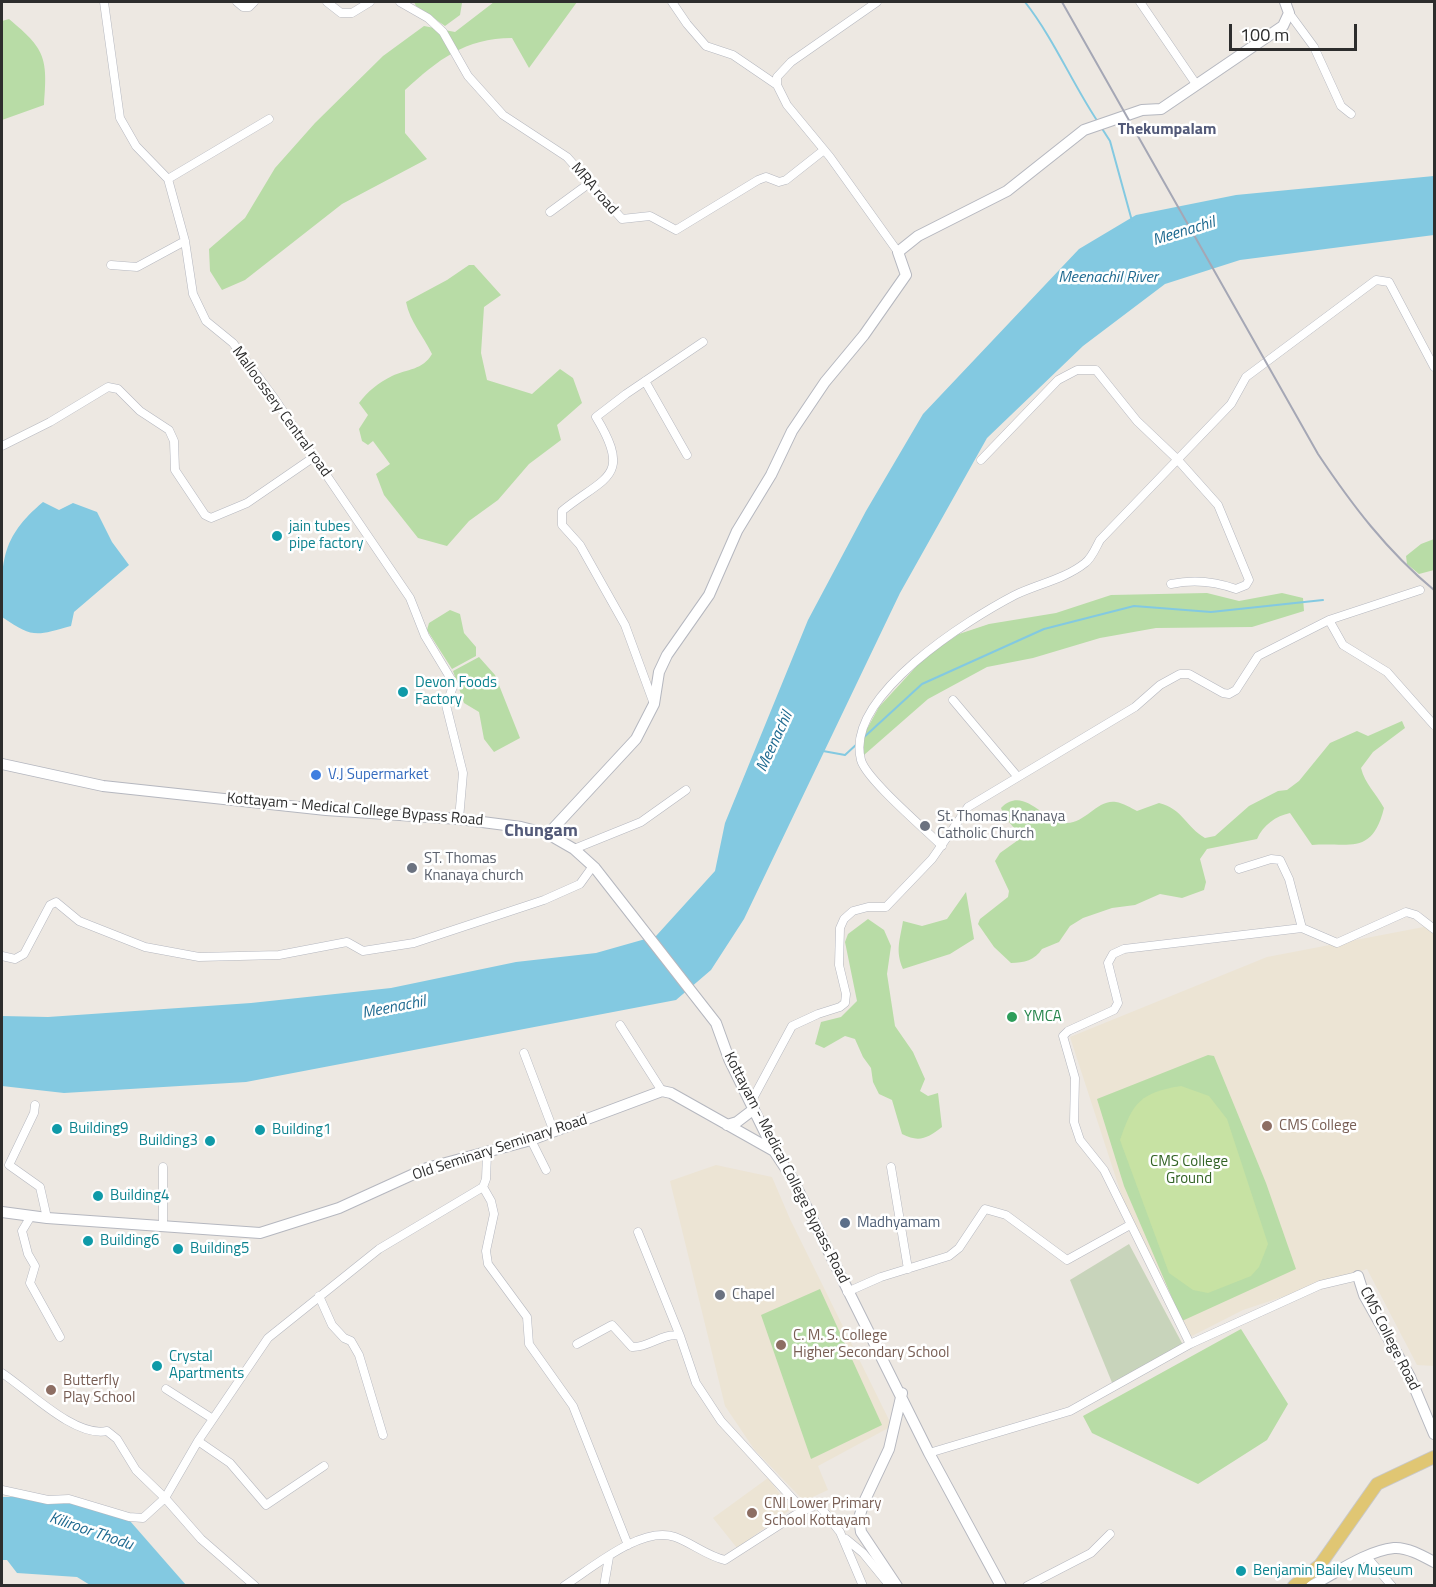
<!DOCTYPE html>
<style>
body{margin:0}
#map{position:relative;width:1436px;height:1587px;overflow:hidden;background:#ede8e2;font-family:"Titillium Web",sans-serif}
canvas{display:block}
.frame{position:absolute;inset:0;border:3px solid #2d2d2d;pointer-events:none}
.scale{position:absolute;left:1229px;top:24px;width:128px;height:27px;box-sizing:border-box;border:3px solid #2d2d2d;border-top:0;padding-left:8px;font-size:18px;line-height:21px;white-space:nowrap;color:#2d2d2d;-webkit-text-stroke:4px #fff;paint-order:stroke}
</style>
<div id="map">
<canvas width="1436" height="1587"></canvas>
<div class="frame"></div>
<div class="scale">100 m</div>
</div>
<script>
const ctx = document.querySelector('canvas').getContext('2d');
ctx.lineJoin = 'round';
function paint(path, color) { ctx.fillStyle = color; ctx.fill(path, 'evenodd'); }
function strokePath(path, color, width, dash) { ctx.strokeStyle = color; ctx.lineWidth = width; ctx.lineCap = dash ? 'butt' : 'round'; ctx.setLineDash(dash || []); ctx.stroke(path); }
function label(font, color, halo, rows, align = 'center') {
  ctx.font = font + ' "Titillium Web",sans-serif'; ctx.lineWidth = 5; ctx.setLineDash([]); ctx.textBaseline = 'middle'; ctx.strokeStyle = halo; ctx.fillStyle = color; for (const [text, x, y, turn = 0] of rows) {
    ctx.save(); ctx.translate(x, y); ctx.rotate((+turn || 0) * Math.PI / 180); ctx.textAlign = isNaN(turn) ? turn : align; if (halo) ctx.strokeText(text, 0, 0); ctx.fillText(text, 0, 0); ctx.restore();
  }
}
paint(new Path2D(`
 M1434 925V1366L1417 1365 1367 1269 1243 1310 1188 1338 1128 1215 1070 1037 1267 957Z
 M716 1165 772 1177 790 1219 892 1426 818 1466 828 1490 804 1501 754 1449 725 1406 670 1181Z
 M768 1478 791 1509 737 1548 713 1518Z`), '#ece4d4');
paint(new Path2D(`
 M414 2H462V3L460 15 445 26 416 6Z
 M494 2H577L529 68 512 38C465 38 438 60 405 90V133L427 159 342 204 245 280 222 290 210 271 209 249 245 218 275 168 315 123 383 56 424 26 455 32Z
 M9 19C45 49 48 57 44 105L2 120V21Z
 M469 265H474L501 295 484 307 481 353 487 380 532 394 560 369 573 378 582 403 557 425 561 440 529 464 498 500 469 521 447 546 418 538 384 495 376 474 390 464 373 441 368 445 362 441 359 429 368 415 359 403C368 391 378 383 392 376 407 369 423 370 432 354 423 335 410 322 406 302L447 280Z
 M1434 539V570L1419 574 1407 564 1406 556 1421 544Z
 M1207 593 1239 601 1282 593 1303 598 1304 611 1252 627 1156 628 1100 638 1033 658 987 667 928 699 864 755 862 738 879 707 925 657 959 634 989 624 1056 613 1111 595Z
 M450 610 460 614 464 633 476 647V656L452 669 427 630 429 623Z
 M479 657 495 675 520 738 494 752 484 739 479 712 464 703 453 671Z
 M1402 721 1405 728 1373 752 1361 768C1365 784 1376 793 1384 808 1372 856 1350 842 1312 845L1290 813C1276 816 1263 825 1257 839L1207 849 1200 859 1206 882 1204 890 1182 898 1160 894 1135 905 1112 908 1083 918 1070 926 1059 942 1042 949C1035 960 1024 963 1011 963L994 947 978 924 980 919 1008 897 1009 891 995 861 1000 853 1021 838C1015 826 1005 821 1001 808 1024 785 1042 821 1066 823 1085 824 1097 799 1116 802 1123 803 1131 808 1137 811L1159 803C1183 809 1186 827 1205 838L1215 836 1249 806 1278 791 1287 790 1299 781 1330 743 1357 731 1368 736Z
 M966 892 974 939 950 954 903 969C895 951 900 940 903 921L922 926 947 919Z
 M868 919 884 930 891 946 887 974 895 1026 913 1052 925 1079 920 1091 928 1096 938 1093 942 1127C928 1138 919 1143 902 1134L892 1100 879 1094 873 1082 871 1068 863 1057 855 1039 845 1036 824 1048 815 1044 821 1022 841 1017 857 1001 845 942 848 934Z
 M1208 1055 1214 1056 1266 1183 1296 1269 1182 1321 1124 1186 1097 1099Z
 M820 1289 882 1425 811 1459 761 1315Z
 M1241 1329 1288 1404 1267 1440 1198 1484 1092 1433 1083 1416Z`), '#b8dca6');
paint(new Path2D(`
 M1129 1244 1183 1345 1113 1385 1070 1280Z`), '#c8d4bb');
paint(new Path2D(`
 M1181 1086 1209 1096 1227 1119 1268 1244 1259 1267 1251 1276 1208 1293 1193 1290 1169 1273 1120 1140C1133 1102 1140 1093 1181 1086Z`), '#c7e2a3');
paint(new Path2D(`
 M1434 176V235L1240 260 1165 284 1083 346 987 438 900 593 744 919 711 970 676 1000 246 1082 64 1093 2 1086V1016L48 1017 251 1003 391 988 516 962 596 953 656 936 715 871 725 823 808 620 866 511 923 414 1079 249 1136 215 1236 195Z
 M43 502 59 510 73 503 97 512 112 542 129 565 74 612 71 626C35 636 33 638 2 617 1 563 0 538 43 502Z
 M68 1496 130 1521 186 1585H90L77 1577 17 1573 7 1560H2V1497Z`), '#83c9e1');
strokePath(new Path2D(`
 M1025 2C1054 39 1072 83 1098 122
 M1101 127 1110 141 1132 221
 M862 739 922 684 1044 629 1134 606 1211 612 1323 600
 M823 751 845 755 858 743`), '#83c9e1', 2);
const street = new Path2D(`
 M104 2 120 118 136 146 168 179 185 241 193 294 206 321 233 343 274 398 410 598 425 636 454 684 446 705 463 773 459 819
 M237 2 243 7H249L254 2
 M327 2 341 13H352L370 2
 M400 2 428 18 443 32 468 76 503 115 567 157 622 219 650 216 676 230 758 180 766 177 779 182 786 180 824 150
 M672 2 687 24 706 46 733 55 777 85
 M877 2 791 62 777 77V85L787 105 830 157 898 252
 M1140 2 1196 84
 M1289 13 1314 47 1341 106 1351 114
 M168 179 269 119
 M550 212 591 182
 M111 265 137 267 185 241
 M645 381 687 455
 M2 446 50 422 108 387 118 389 140 411 169 430 174 441 175 470 205 515 211 518 247 503 314 457
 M981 460 1058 380 1077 370H1096L1137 421 1177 459 1218 505 1249 580 1246 585 1236 589C1214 581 1194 579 1171 584
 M1329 620 1420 590
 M953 700 1017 776
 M654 704 625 625 580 545 562 525V511C605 476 633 478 596 417L626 394 703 342
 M942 846C925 829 866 779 861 760 844 696 969 619 1015 595 1038 584 1065 579 1085 563 1092 558 1096 547 1100 540L1231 404 1246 377 1376 280 1389 282 1434 367
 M574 849 641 822 686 790
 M1239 869 1271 859 1280 860 1289 879 1302 928
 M2 956 15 959 24 954 50 905 56 902 79 921 145 947 199 957 279 955 347 942 363 951 414 943 544 900 580 884 593 866
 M620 1025 662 1091
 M524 1053 554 1132
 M751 1102 792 1026 818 1014 840 1007 845 1003 846 994 839 965 840 928 844 919 853 911 868 907H886L932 859 968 807 1135 707 1160 685 1180 674H1189L1223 693 1229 694 1236 690 1258 656 1329 620 1343 645 1387 672 1434 725
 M35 1105 34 1113 9 1165 40 1187 47 1218
 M531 1140 546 1170
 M163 1167V1227
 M891 1167 908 1269
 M483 1187 491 1201 494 1214 486 1251 488 1264 527 1317 529 1344 573 1406 628 1545
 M31 1216 22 1231 28 1254 35 1266 30 1283 60 1337
 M638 1232 680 1336
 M1358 1276 1320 1285 1190 1344 1104 1170 1080 1140 1074 1122 1075 1078 1063 1036 1068 1031 1114 1010 1118 1003 1108 963 1113 954 1124 949 1302 928 1337 943 1406 912 1416 915 1434 929
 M847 1292 881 1277 949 1256 959 1248 985 1209 1006 1215 1067 1260 1130 1225
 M319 1296 332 1325 344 1338 351 1341 359 1355 383 1435
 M577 1344 612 1325 632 1347C649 1348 663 1332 680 1336L696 1383 721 1421 803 1510
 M2 1373C28 1390 75 1438 107 1431L117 1439 136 1470 165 1498 201 1539 255 1586
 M166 1389 213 1419
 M198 1441 230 1463 266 1505 324 1466
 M929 1453 1070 1411 1190 1344
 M2 1490 48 1500 69 1499 129 1517 143 1518 165 1498 198 1441 268 1338 379 1249 483 1187 486 1179 487 1154
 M846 1539 863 1553 890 1586
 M1367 1557 1392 1586
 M564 1586C592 1568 642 1525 675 1537 692 1543 707 1556 725 1560L795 1515 818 1504 840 1532 863 1586
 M604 1586 609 1557
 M1027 1586 1091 1553 1110 1534`);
const secondary = new Path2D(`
 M2 764 103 786 326 810 459 819 521 827 548 834 574 849 595 868 716 1023 729 1059 774 1151 792 1178 929 1453 1001 1586
 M548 834 636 739 654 704 659 672 667 655 709 595 737 531 771 475 792 431 825 382 864 335 906 275 898 252 918 236 1007 191 1084 130 1142 110 1161 109 1283 26 1289 13 1285 2
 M727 1125 737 1122 754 1109
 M2 1212 47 1218 260 1233 339 1208 427 1168 531 1140 662 1091 671 1093 774 1151
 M1358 1276 1364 1295 1410 1377 1434 1434
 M897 1586 861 1532 859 1518 864 1502 889 1449 902 1393
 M1311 1586C1336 1573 1366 1551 1394 1548 1407 1547 1423 1556 1434 1562`);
const primary = new Path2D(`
 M1294 1586 1320 1565 1377 1484 1434 1457`);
strokePath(street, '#b5b7bf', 9);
strokePath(secondary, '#b5b7bf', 12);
strokePath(primary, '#c8c8c8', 14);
strokePath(street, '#fff', 8);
strokePath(secondary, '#fff', 10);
strokePath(primary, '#e0c673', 12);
strokePath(new Path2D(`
 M1062 2 1318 454C1352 505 1387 551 1434 590`), '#a5a7b5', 2);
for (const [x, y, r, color] of [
 [277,536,6,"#0f9aa8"],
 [403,692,6,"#0f9aa8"],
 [316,775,6,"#3f7fe0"],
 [925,826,6,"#6b7280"],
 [412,868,6,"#6b7280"],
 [1012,1017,6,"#2e9e5b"],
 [1267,1126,6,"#8d6e63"],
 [57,1129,6,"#0f9aa8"],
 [260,1130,6,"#0f9aa8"],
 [210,1141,6,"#0f9aa8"],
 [98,1196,6,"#0f9aa8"],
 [845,1223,6,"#5c6f8a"],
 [88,1241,6,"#0f9aa8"],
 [178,1249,6,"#0f9aa8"],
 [720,1295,6,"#6b7280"],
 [781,1345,6,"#8d6e63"],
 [157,1366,6,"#0f9aa8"],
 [51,1390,6,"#8d6e63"],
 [752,1513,6,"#8d6e63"],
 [1241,1571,6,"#0f9aa8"]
]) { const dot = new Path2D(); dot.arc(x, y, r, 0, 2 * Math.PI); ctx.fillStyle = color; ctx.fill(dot); strokePath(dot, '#fff', 2); }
label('15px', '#2d2d2d', '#fff', [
 ["MRA road",594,189,49],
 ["Malloossery Central road",281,412,54],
 ["Kottayam - Medical College Bypass Road",355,810,5],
 ["Old Seminary Seminary Road",500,1148,-18],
 ["Kottayam - Medical College Bypass Road",786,1168,63],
 ["CMS College Road",1389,1339,63]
]);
label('15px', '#0d838f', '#fff', [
 ["jain tubes",289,527],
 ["pipe factory",289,544],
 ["Devon Foods",415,683],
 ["Factory",415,700],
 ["Building9",69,1129],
 ["Building1",272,1130],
 ["Building3",198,1141,"right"],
 ["Building4",110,1196],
 ["Building6",100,1241],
 ["Building5",190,1249],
 ["Crystal",169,1357],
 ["Apartments",169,1374],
 ["Benjamin Bailey Museum",1253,1571]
], 'left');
label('15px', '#366cbe', '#fff', [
 ["V.J Supermarket",328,775]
], 'left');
label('15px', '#5b616d', '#fff', [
 ["St. Thomas Knanaya",937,817],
 ["Catholic Church",937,834],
 ["ST. Thomas",424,859],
 ["Knanaya church",424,876],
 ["Chapel",732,1295]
], 'left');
label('15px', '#27864d', '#fff', [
 ["YMCA",1024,1017]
], 'left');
label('15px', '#785e54', '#fff', [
 ["CMS College",1279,1126],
 ["C. M. S. College",793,1336],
 ["Higher Secondary School",793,1353],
 ["Butterfly",63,1381],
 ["Play School",63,1398],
 ["CNI Lower Primary",764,1504],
 ["School Kottayam",764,1521]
], 'left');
label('15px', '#326325', '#fff', [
 ["CMS College",1189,1162],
 ["Ground",1189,1179]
]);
label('15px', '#4e5e75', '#fff', [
 ["Madhyamam",857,1223]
], 'left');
label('bold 16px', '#535a79', '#fff', [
 ["Thekumpalam",1167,130]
]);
label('italic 16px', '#1f6a90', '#fff', [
 ["Meenachil",1184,232,-17],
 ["Meenachil River",1108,278],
 ["Meenachil",775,742,-65],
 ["Meenachil",394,1008,-11],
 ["Kiliroor Thodu",91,1532,19]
]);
label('bold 18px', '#535a79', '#fff', [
 ["Chungam",541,832]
]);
</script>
